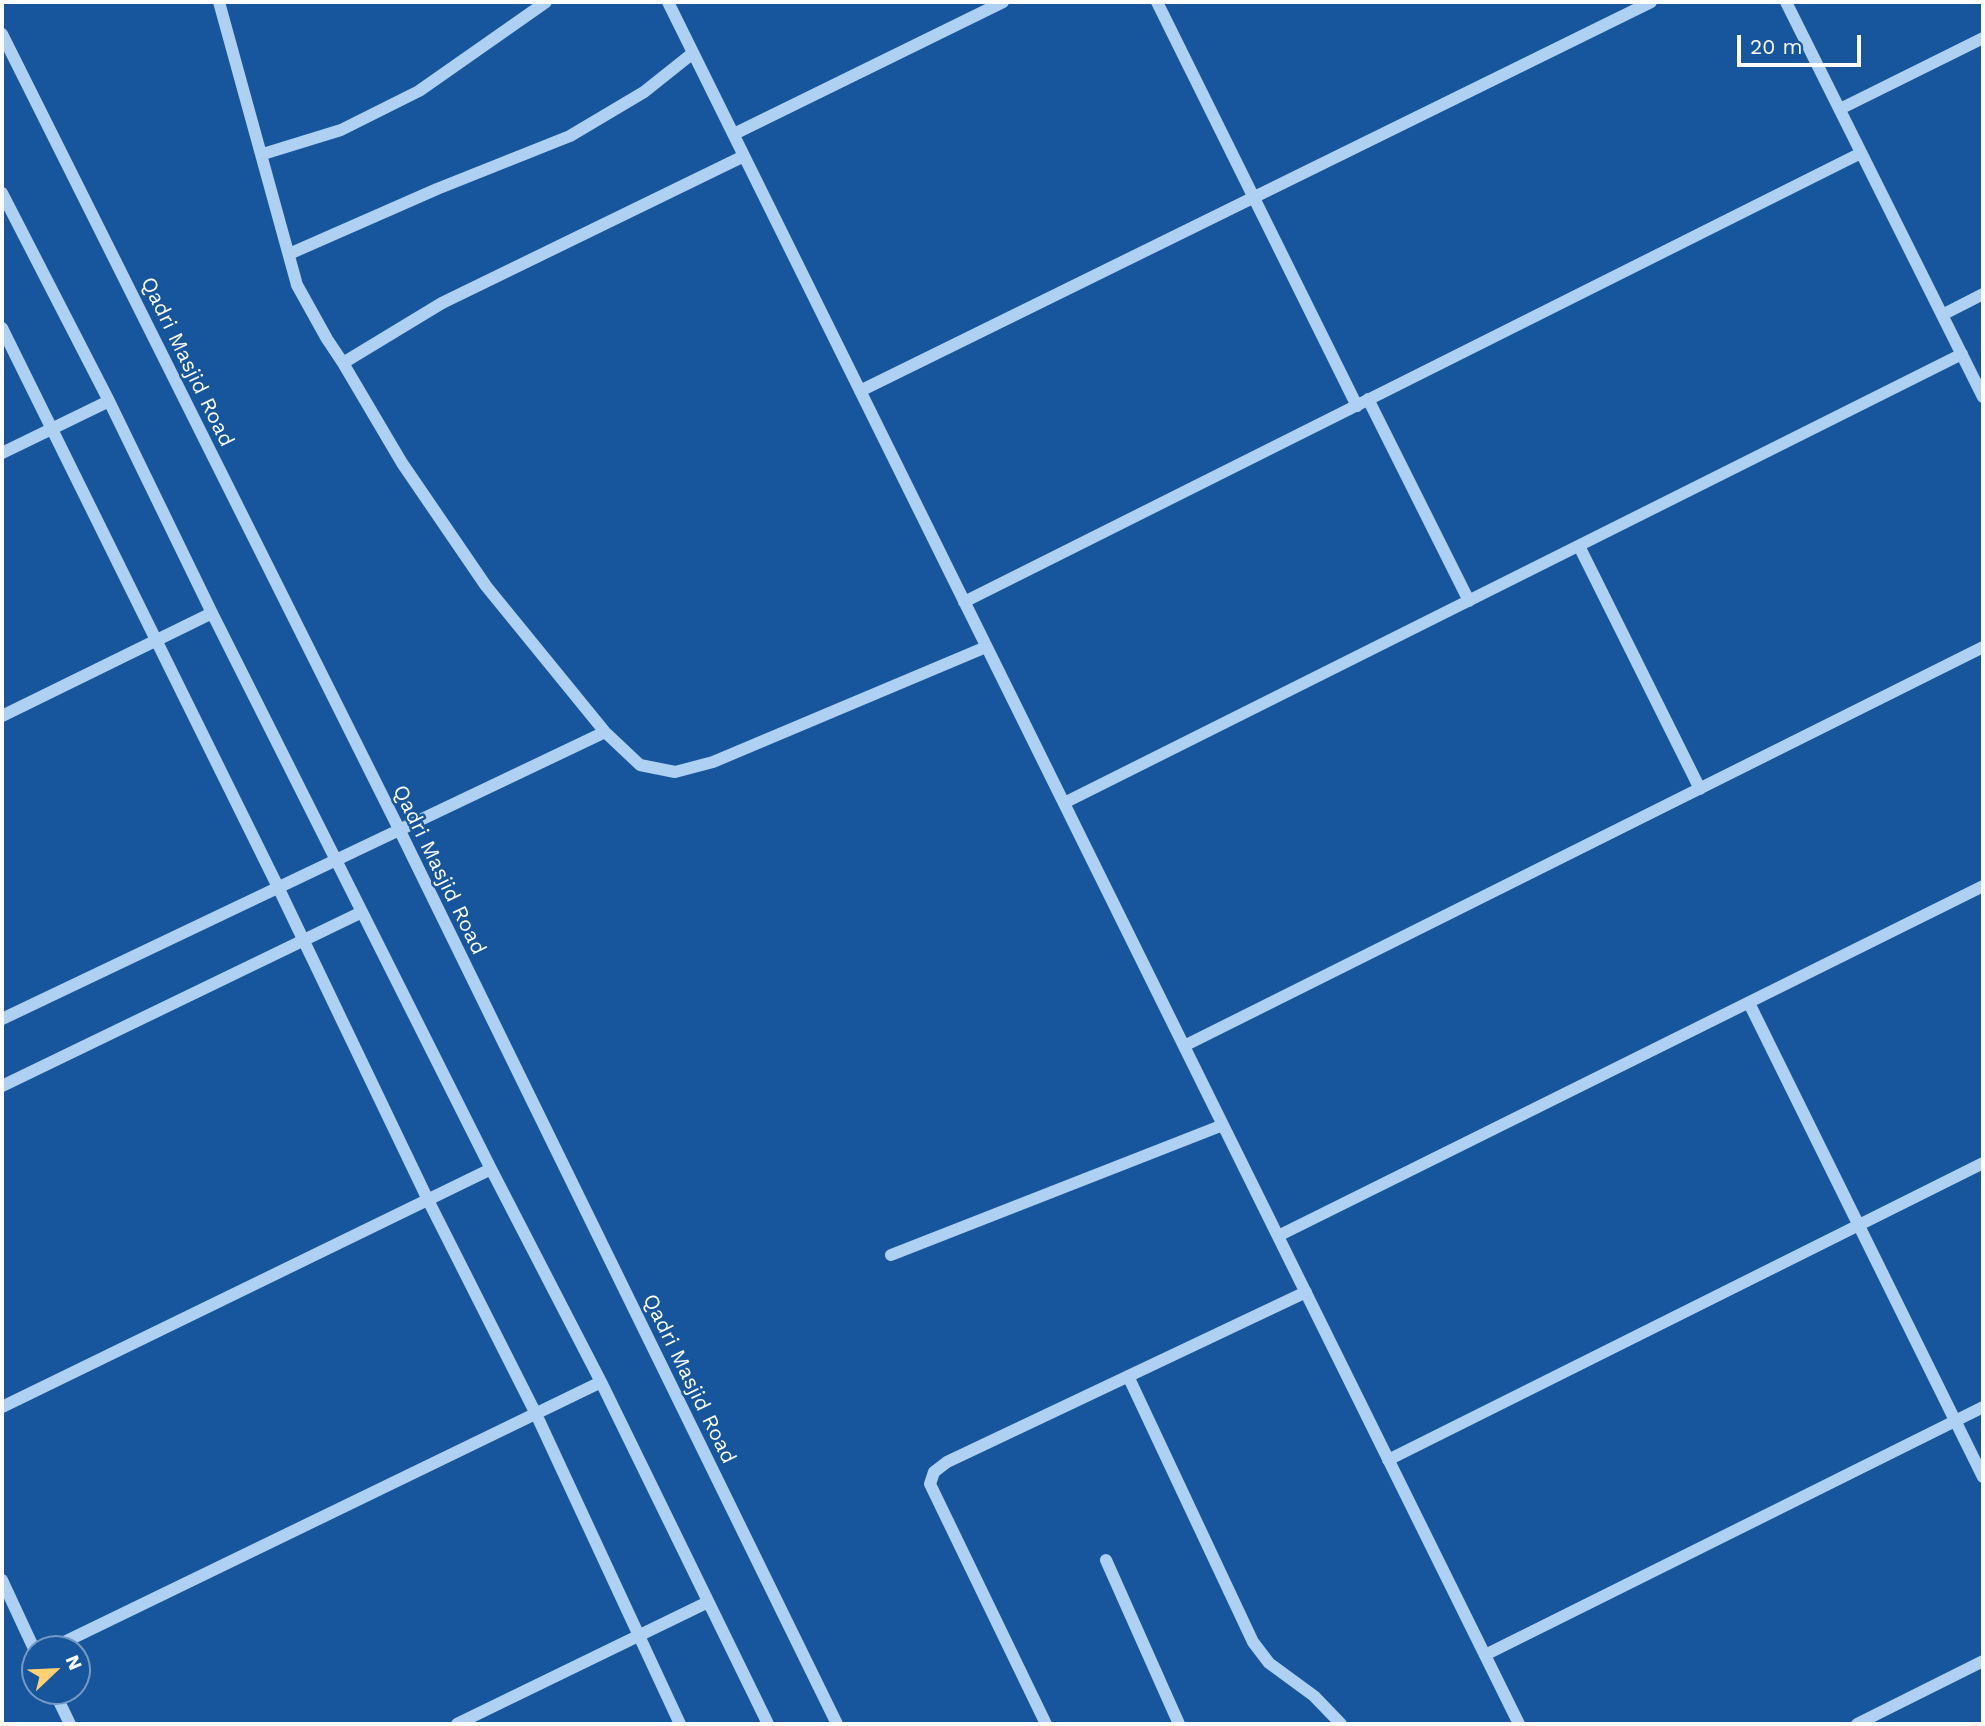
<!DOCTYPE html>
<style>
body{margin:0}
#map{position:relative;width:1985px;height:1726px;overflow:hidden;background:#17569d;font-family:"Work Sans",sans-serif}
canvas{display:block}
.frame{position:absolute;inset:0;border:4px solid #fff;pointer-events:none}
.north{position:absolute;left:21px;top:1635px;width:70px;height:70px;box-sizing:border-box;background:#17569d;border:2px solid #749ac4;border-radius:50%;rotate:67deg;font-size:19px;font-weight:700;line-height:28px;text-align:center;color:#fff}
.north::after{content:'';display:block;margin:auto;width:24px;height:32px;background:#ffd170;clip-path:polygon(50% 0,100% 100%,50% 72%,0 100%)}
.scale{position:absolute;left:1737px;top:35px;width:124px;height:32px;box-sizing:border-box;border:4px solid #fff;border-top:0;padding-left:9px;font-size:21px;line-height:24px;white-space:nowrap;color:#fff;-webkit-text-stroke:5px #17569d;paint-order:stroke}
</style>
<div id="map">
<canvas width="1985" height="1726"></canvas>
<div class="frame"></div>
<div class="north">N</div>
<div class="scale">20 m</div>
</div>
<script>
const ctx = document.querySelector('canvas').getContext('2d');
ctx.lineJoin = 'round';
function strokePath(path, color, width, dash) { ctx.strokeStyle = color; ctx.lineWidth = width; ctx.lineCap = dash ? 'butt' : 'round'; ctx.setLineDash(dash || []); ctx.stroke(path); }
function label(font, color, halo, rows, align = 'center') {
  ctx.font = font + ' "Work Sans",sans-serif'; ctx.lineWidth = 5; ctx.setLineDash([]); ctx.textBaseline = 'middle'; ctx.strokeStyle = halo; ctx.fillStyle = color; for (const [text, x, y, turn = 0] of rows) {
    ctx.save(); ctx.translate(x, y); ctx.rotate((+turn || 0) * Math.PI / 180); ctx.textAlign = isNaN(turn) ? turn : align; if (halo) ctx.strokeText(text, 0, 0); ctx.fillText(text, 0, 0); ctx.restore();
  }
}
strokePath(new Path2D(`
 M219 2 297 285 327 339 343 363 402 463 486 586 605 732 640 765 675 772 713 762 986 647
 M668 2 1519 1724
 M1157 2 1357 406
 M1786 2 1983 397
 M2 34 399 829 837 1724
 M1840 109 1983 38
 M734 134 1003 2
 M263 154 341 130 419 91 546 2
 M2 193 109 401 212 613 491 1169 601 1382 768 1724
 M289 254 437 189 570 136 644 92 693 53
 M1942 315 1983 294
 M2 328 278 887 428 1200 536 1414 680 1724
 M343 363 442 303 744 156
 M860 391 1651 2
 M1368 399 1469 601
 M2 453 109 401
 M1579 546 1700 789
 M964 602 1861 153
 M2 716 212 613
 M1064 803 1962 354
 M1749 1003 1983 1477
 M2 1019 605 732
 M1184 1046 1983 647
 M2 1086 362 912
 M1278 1236 1983 886
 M891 1255 1223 1125
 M1128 1376 1253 1642 1269 1663 1314 1696 1341 1724
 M2 1407 491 1169
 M1388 1460 1983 1163
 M1106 1560 1179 1724
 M2 1580 35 1651
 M50 1649 601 1382
 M1485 1655 1983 1407
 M54 1691 70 1724
 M457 1724 708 1602
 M1046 1724 930 1484 934 1472 947 1462 1306 1292
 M1857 1724 1983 1661`), '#aed0f3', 12);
label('21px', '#fff', '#17569d', [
 ["Qadri Masjid Road",187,362,64],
 ["Qadri Masjid Road",439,870,64],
 ["Qadri Masjid Road",689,1379,64]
]);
</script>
